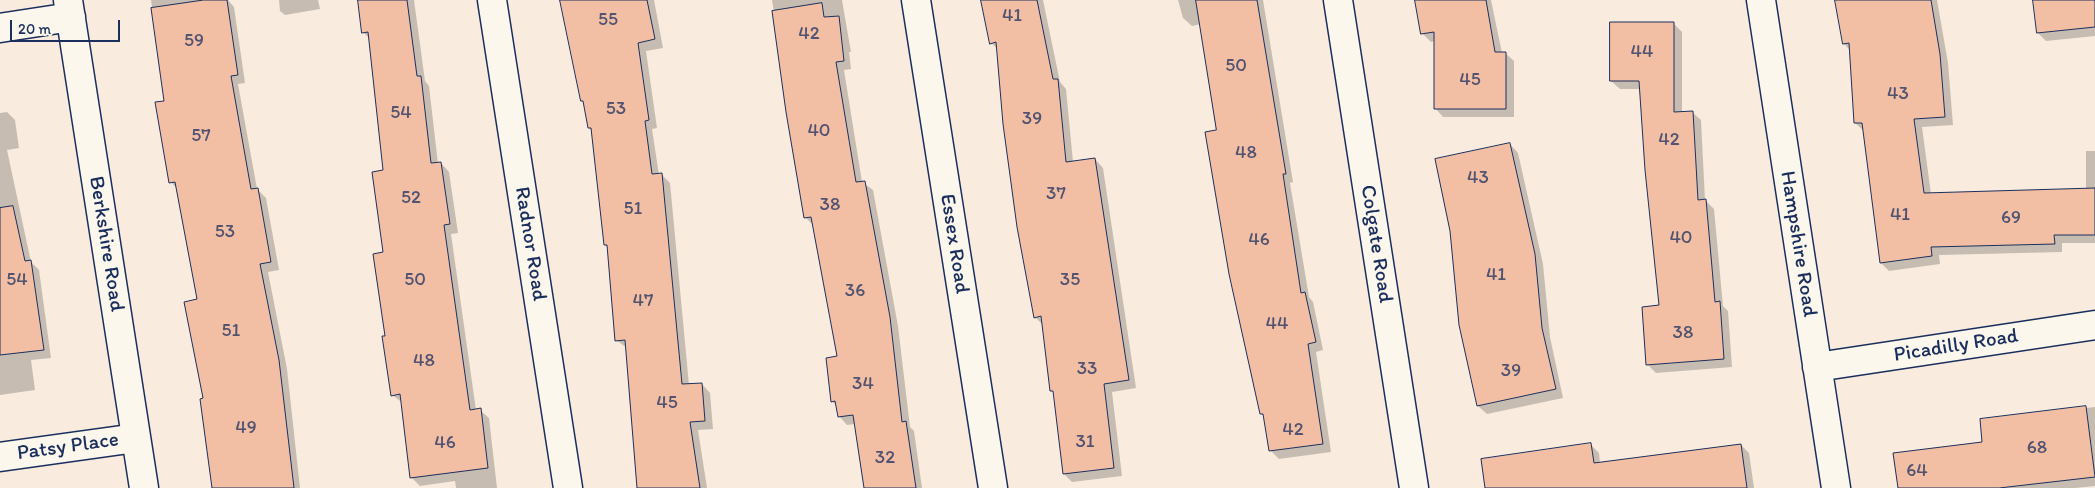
<!DOCTYPE html>
<style>
body{margin:0}
#map{position:relative;width:2095px;height:488px;overflow:hidden;background:#f9ecde;font-family:Itim,sans-serif}
canvas{display:block}
.scale{position:absolute;left:10px;top:20px;width:110px;height:22px;box-sizing:border-box;border:2px solid #1b2f5e;border-top:0;padding-left:6px;font-size:15px;line-height:18px;white-space:nowrap;color:#1b2f5e;-webkit-text-stroke:4px #fbf7ec;paint-order:stroke}
</style>
<div id="map">
<canvas width="2095" height="488"></canvas>
<div class="scale">20 m</div>
</div>
<script>
const ctx = document.querySelector('canvas').getContext('2d');
ctx.lineJoin = 'round';
function paint(path, color) { ctx.fillStyle = color; ctx.fill(path, 'evenodd'); }
function strokePath(path, color, width, dash) { ctx.strokeStyle = color; ctx.lineWidth = width; ctx.lineCap = dash ? 'butt' : 'round'; ctx.setLineDash(dash || []); ctx.stroke(path); }
function label(font, color, halo, rows, align = 'center') {
  ctx.font = font + ' Itim,sans-serif'; ctx.lineWidth = 4; ctx.setLineDash([]); ctx.textBaseline = 'middle'; ctx.strokeStyle = halo; ctx.fillStyle = color; for (const [text, x, y, turn = 0] of rows) {
    ctx.save(); ctx.translate(x, y); ctx.rotate((+turn || 0) * Math.PI / 180); ctx.textAlign = isNaN(turn) ? turn : align; if (halo) ctx.strokeText(text, 0, 0); ctx.fillText(text, 0, 0); ctx.restore();
  }
}
paint(new Path2D(`
 M151 0H228L234 7 245 83 238 84 257 189 266 198 279 270 268 272 287 369 300 488H214L205 399 198 300 178 190 171 182 165 102Z
 M279 0H318L320 9 285 15 280 11Z
 M359 0H414L425 81 429 86 438 164 441 163 449 172 458 233 451 234 476 410H480L489 418 497 488H456L455 481 420 486 411 477 403 403 392 395 387 337 385 171 370 39 364 33Z
 M562 0H654L663 48 646 51 657 128 652 129 659 175H662L670 183 689 385 702 384 710 393 713 429 698 430 707 488H639L627 348 616 340 609 248 605 245 593 131 589 128 584 103 582 100Z
 M772 0H842L851 52H849L851 69 844 70 862 182 873 190 898 326 910 427 914 431 922 488H864L855 424 847 425 839 416 837 406 832 401 839 357 814 226 806 218Z
 M983 0H1043L1060 82 1066 89 1073 162 1095 159 1103 168 1136 388 1112 392 1122 476 1072 482 1064 474 1054 393 1052 391 1043 325 1035 317 998 49 991 43Z
 M1178 0H1263L1293 182 1290 183 1309 297 1313 302 1323 350 1316 352 1331 452 1279 459 1270 450 1265 417 1262 414 1201 24 1192 26 1183 18Z
 M1416 0H1491L1502 53H1505L1514 61V117H1443L1435 108V41L1431 42 1422 33Z
 M1836 0H1937L1948 63 1953 125 1922 127 1931 194 2086 189V151H2095V243H2062V252L1939 255 1940 264 1889 271 1881 263 1864 131 1855 123 1850 50 1844 44Z
 M2034 0H2095V36L2046 41 2038 33Z
 M1674 24 1682 32V112H1692L1701 120 1705 200 1714 209 1723 306 1728 311 1732 367 1656 373 1648 365 1660 307 1641 89H1620L1611 81Z
 M7 112 15 120 19 148 7 150 31 262 39 270 51 358 31 360 35 390 0 395V113Z
 M1510 144 1518 153 1543 264 1550 337 1563 398 1487 414 1478 406 1461 325Z
 M2095 407V486L2075 488H1899L1984 443 1981 420Z
 M1590 444 1599 453 1600 463 1741 445 1749 453 1754 488H1486Z`), '#0003');
const building = new Path2D(`
 M204 0H227L238 75 231 76 251 189 258 188 271 262 260 264 279 360 294 488H212L200 399 203 398 184 302 197 299 175 182 169 183 155 102 164 101 151 8Z
 M358 0H407L417 76H421L431 163 441 162 450 224 444 225 470 410 481 408 488 468 410 478 400 394 391 396 382 336H385L373 254 383 252 372 172 383 170 368 32 362 33Z
 M560 0H647L655 39 638 43 649 120 645 121 652 174 662 173 682 384 702 383 705 421 690 422 700 488H637L625 340 615 341 607 245H604L591 128H588L583 101H581Z
 M981 0H1037L1053 79H1058L1066 162 1095 158 1129 380 1104 384 1114 468 1063 474 1053 391H1050L1041 316 1034 318 1017 227 1003 124 996 42 990 44Z
 M1196 0H1257L1286 174H1283L1301 293 1305 292 1316 342 1308 344 1323 444 1269 451 1263 414H1260L1229 274 1205 132 1216 130Z
 M1415 0H1486L1495 52H1506V109H1434V32L1421 34Z
 M1835 0H1931L1940 54 1945 117 1914 119 1924 193 2095 188V235H2054L2055 244 1931 247 1932 256 1880 263 1862 123H1854L1849 43 1843 44Z
 M2033 0H2095V27L2037 33Z
 M822 3 824 17 839 16 844 61 836 62 856 182 865 181 890 317 902 422 906 421 916 488H864L853 415 838 417 835 401 831 402 826 358 837 356 811 217 804 218 786 112 772 11Z
 M1610 22H1674V112L1693 111 1698 200 1706 199 1715 302 1720 301 1724 359 1646 365 1642 307 1659 305 1645 170 1639 81H1610Z
 M1510 143 1535 254 1542 328 1556 389 1477 406 1459 325 1450 231 1435 159Z
 M13 206 25 261 31 260 44 350 0 355V208Z
 M2086 406 2095 477 1999 488H1898L1893 453 1982 442 1980 419Z
 M1591 443 1594 463 1741 444 1747 488H1485L1481 459Z`);
paint(building, '#f3bfa4');
strokePath(building, '#1b2f5e', 1);
const minor = new Path2D(`
 M68 0 144 488
 M492 0 568 488
 M916 0 993 488
 M1338 0 1414 488
 M1761 0 1836 488
 M0 28 71 17
 M1817 367 2095 325
 M0 457 136 438`);
strokePath(minor, '#1b2f5e', 31);
strokePath(minor, '#fbf7ec', 28);
label('19px', '#515370', null, [
 ["41",1012,16],
 ["55",608,20],
 ["42",809,34],
 ["59",194,41],
 ["44",1642,52],
 ["50",1236,66],
 ["45",1470,80],
 ["43",1898,94],
 ["53",616,109],
 ["54",401,113],
 ["39",1032,119],
 ["40",819,131],
 ["57",201,136],
 ["42",1669,140],
 ["48",1246,153],
 ["43",1478,178],
 ["37",1056,194],
 ["52",411,198],
 ["38",830,205],
 ["51",633,209],
 ["41",1900,215],
 ["69",2011,218],
 ["53",225,232],
 ["40",1681,238],
 ["46",1259,240],
 ["41",1496,275],
 ["54",17,280],
 ["50",415,280],
 ["35",1070,280],
 ["36",855,291],
 ["47",643,301],
 ["44",1277,324],
 ["51",231,331],
 ["38",1683,333],
 ["48",424,361],
 ["33",1087,369],
 ["39",1511,371],
 ["34",863,384],
 ["45",667,403],
 ["49",246,428],
 ["42",1293,430],
 ["31",1085,442],
 ["46",445,443],
 ["68",2037,448],
 ["32",885,458],
 ["64",1917,471]
]);
label('21px', '#1b2f5e', '#fbf7ec', [
 ["Berkshire Road",106,244,81],
 ["Radnor Road",530,244,81],
 ["Essex Road",954,244,81],
 ["Colgate Road",1376,244,81],
 ["Hampshire Road",1798,244,81],
 ["Picadilly Road",1956,346,-9],
 ["Patsy Place",68,447,-8]
]);
</script>
